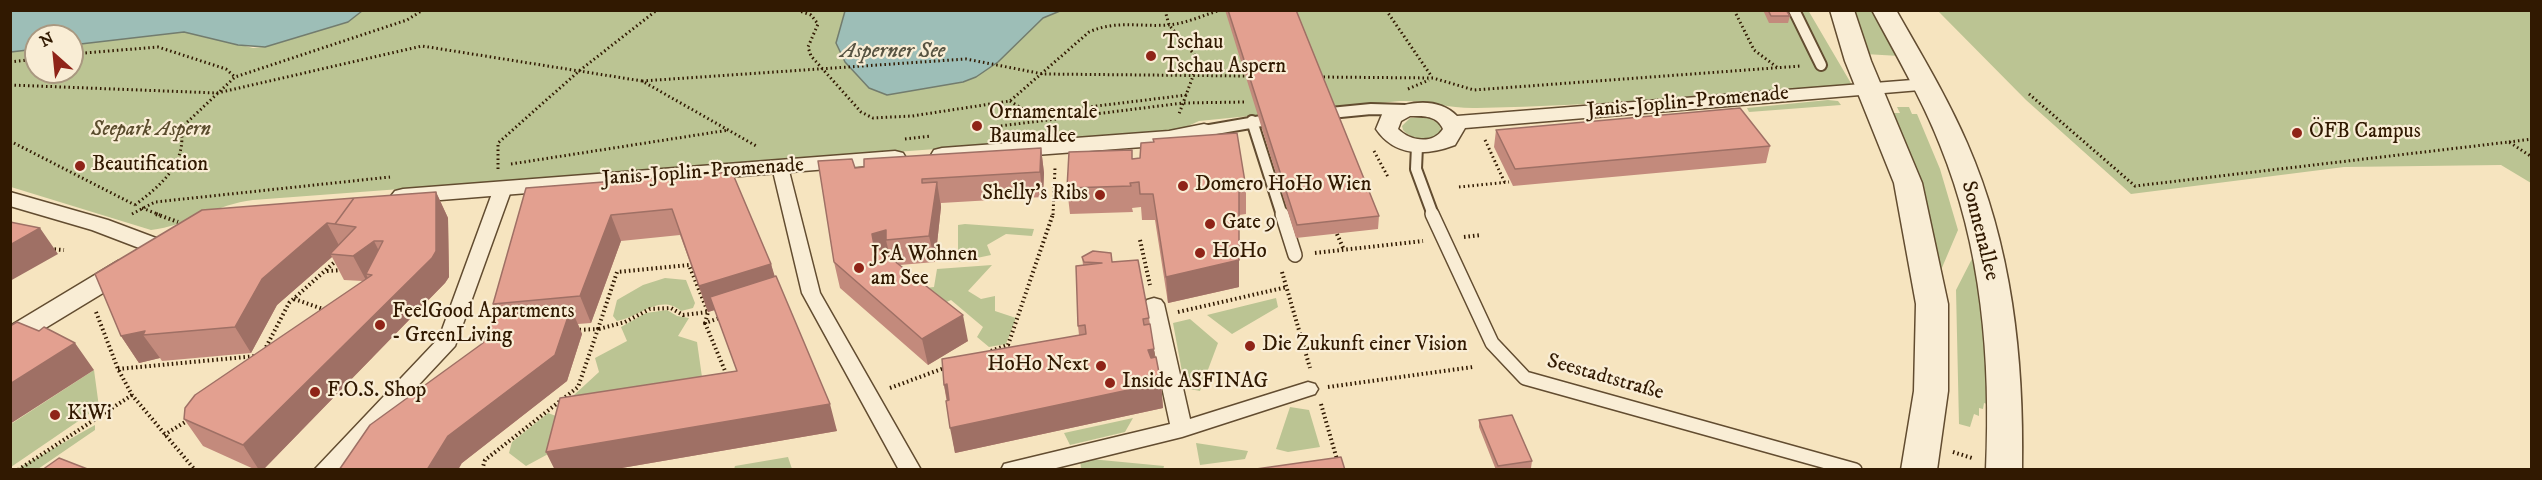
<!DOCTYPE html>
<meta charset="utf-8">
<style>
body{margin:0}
#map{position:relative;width:2542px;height:480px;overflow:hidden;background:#f6e4bf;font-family:"IM FELL DW Pica",serif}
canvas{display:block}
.frame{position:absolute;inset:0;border:12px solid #311901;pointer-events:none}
.north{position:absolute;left:24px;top:24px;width:60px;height:60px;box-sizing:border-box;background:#f9edd5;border:2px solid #a99880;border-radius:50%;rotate:333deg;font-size:16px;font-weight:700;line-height:24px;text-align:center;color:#311901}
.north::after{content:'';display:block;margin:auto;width:21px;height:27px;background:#8f2418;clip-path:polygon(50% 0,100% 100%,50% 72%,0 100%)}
</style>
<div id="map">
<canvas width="2542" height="480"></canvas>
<div class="frame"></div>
<div class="north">N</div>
</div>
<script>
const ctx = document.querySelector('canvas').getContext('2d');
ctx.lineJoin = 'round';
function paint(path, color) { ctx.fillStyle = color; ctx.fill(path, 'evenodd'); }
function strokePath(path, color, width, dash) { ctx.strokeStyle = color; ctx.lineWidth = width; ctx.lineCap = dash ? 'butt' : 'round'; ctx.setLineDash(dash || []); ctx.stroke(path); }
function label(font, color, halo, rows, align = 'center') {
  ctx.font = font + ' "IM FELL DW Pica",serif'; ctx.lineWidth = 4.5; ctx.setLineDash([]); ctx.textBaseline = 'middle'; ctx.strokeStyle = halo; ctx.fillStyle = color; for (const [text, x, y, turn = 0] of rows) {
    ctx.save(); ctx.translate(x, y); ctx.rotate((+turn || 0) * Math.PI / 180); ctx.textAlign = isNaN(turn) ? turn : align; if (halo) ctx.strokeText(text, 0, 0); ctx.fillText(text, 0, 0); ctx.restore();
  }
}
paint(new Path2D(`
 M362 10H845V13L864 10 852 70 869 88 998 62 1043 18 1060 11 1808 10 1852 85C1727 94 1602 106 1477 108 1451 109 1426 100 1400 101L1199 121 1177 131 253 200C217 204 187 226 151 230L11 187 10 52 36 49V72H72V45L172 33 178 29 253 48 265 47 348 22Z
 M1849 11H1874L1899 56 1865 54Z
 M1938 11H2531V183L2501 165 2344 167 2131 194 2026 100Z
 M1828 100 1838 101 1841 105 1749 112 1747 108Z
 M1897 107H1909L1912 114H1917L1940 169 1958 230 1941 270 1924 194 1893 113H1900Z
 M1427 117 1440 124 1441 133C1430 142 1413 141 1403 130L1402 126 1410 118Z
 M965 224 1034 229 1032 236 1006 234 987 245 991 255 958 262V225Z
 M1977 249 1987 307V404L1984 403 1983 409 1979 408V416L1974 414 1970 427 1959 424 1956 290Z
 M992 265 968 291 981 299 995 296V311L1016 318 1006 344 989 347 977 337 983 327 951 300 938 306 917 289 934 287 937 269Z
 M665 278 686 280 695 303 693 308 681 311C660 293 638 318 617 321L613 316 617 300 643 285Z
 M1276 298 1278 307 1232 334 1207 315Z
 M667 310 677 316 689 318 678 336 697 342 702 377 562 406 599 372 595 358 627 341 621 327 646 313Z
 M1190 319 1218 343 1200 391 1185 388 1173 323Z
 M94 370 99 407 11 467V424Z
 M1290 407 1309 410 1320 447 1288 452 1276 449Z
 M548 413 564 419 550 453 526 466 509 453 512 442Z
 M1133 418 1125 432 1070 445 1064 433Z
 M95 425V430L38 469H17Z
 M1196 443 1248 451 1245 459 1200 465Z
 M788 457 792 469H734L735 466Z
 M1080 458 1164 466 1163 470 1081 469Z`), '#bbc493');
const water = new Path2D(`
 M10 11 11 10 362 11 348 22 265 47 238 45 184 32 72 45V36H36V49L11 52Z
 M845 11H1060L1043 18 998 62 976 77 963 82 887 95 869 88 845 62 836 43Z`);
paint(water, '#9dbeb7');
strokePath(water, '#727c6e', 1.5);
const serviceFar1 = new Path2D(`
 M1794 10 1821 65
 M1320 114 1371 109 1405 110
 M1252 121 1282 215
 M1205 136 1204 131 1273 119
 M1417 146 1416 169 1433 215`);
const service = new Path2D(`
 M1282 214 1295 255
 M1432 214 1492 343 1525 378 1855 470`);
const pedestrian = new Path2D(`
 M780 162 788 167 820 293 921 470H899L802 293 772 167Z
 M503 183 512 188 455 346 339 470H314L439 338 494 188Z
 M1154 298 1161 300 1164 304 1190 419 1308 382 1315 384 1318 389 1315 394 1182 437 1048 470H1001L1004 464 1012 462 1170 424 1144 304 1147 300Z`);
const minor = new Path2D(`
 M1925 79 1932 81 1935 85 1932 89 1465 128 1455 145C1426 156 1395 157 1376 129L1383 112C1407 102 1437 96 1457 116ZM1410 116C1423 116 1437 115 1443 129 1433 145 1410 141 1398 129L1401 121Z
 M1204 124 1212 126 1215 131 1212 136 1169 145 942 162 934 160 931 155 934 150 942 148 1169 131Z
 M895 151 903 153 906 158 903 163 403 203 395 201 391 196 395 191 403 189Z
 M10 192 108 220 156 238 159 243 156 248 147 251 92 230 10 206Z
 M127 259 136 261 139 267 136 273 19 344 10 347V326L118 261Z`);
const tertiary = new Path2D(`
 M1830 10H1854L1871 61 1922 183 1948 304V391L1937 470H1901L1914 391 1916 304 1894 183 1845 61Z
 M1872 10H1896C1921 54 1947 97 1967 143 2012 246 2024 359 2022 470H1986C1991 360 1982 248 1940 145 1922 99 1896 55 1872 10Z`);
strokePath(serviceFar1, '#624c30', 14);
strokePath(service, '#624c30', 16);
strokePath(pedestrian, '#624c30', 3);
strokePath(minor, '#624c30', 3);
strokePath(tertiary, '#624c30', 3);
strokePath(new Path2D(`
 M797 10 811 15 818 24 808 47 811 56 861 112 873 118 912 116 1010 101 1089 32C1115 20 1140 27 1167 25 1186 24 1203 15 1221 10
 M1165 10 1169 25 1199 60 1179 114
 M1386 10 1432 77
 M1734 10 1754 50 1778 68
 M72 54 158 47 226 69 235 77
 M10 62 36 59
 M1319 77 1433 78 1474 90 1801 66
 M642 81 966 59 1043 74 1248 76
 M10 85 217 93 422 46 642 81 758 147
 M1408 89 1429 80
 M2029 94 2135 186 2509 142 2532 157
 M1010 101 1031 114 1187 95
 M992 127 1183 103 1244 102
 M905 139 931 136
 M1485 140 1505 183
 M10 141 135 205
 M2509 142 2532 139
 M1374 151 1388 177
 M511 164 729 130
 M498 169V143L579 71 657 10
 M1459 187 1509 182
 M135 205C161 185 187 164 181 128L235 77 407 20 423 10
 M142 208 160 215
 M132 214 155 202 390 177
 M1053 215 1055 168`), '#311901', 3, [1.5, 3]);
strokePath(new Path2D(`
 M156 214 178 222
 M1337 234 1344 250
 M1464 237 1481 235
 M1140 240 1150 285
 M50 249 64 250
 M1315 253 1423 241
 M327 271 343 270
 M1282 272 1310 368
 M294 299 326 310
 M96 312 118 369 132 395 195 470
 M1178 312 1287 287
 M705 323 728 378
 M598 329 617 272 689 265 708 312 705 323 722 317
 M599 329 625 322 650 309 671 308 683 315 708 312
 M471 339 488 338
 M264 351 289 303 337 260
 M991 351 1008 345 1053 214
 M118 369 256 356
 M1328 387 1473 367
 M890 388 947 367
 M1321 404 1340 470
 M164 435 190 419
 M1953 452 1972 458
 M18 470 132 395
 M482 470 485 460 578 387 598 329 576 330`), '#311901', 4, [1.5, 3]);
strokePath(serviceFar1, '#f9edd5', 10);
strokePath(service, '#f9edd5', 13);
paint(pedestrian, '#f9edd5');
paint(minor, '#f9edd5');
paint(tertiary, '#f9edd5');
paint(new Path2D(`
 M1225 10H1296L1379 216 1378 229 1296 238Z
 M1763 10H1786L1790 16 1788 23H1769Z
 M1496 130 1770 146 1766 163 1513 186 1494 147Z
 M1153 139 1246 188V214L1239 215V287L1168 303 1155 220H1142L1141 207 1132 208 1133 212 1070 214 1067 188 1133 159 1140 158 1153 142Z
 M1041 148 1044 173 1043 197 941 203V207L935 262 900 265 968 341 928 365 840 288 834 262 855 168Z
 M732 172 771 264 774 276 837 431 610 470H555L546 452 737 371 715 310 708 312 680 235 621 241 591 323 578 324 582 334 567 381 462 463 483 343 498 316 493 304 526 188Z
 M436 192 448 218 449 277 445 283 263 470H256L203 446 184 419 363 281 344 280 332 257 277 305 251 353 162 361 160 358 139 363 121 336 95 274Z
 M1082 257 1112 262 1149 318 1155 357 1161 383 1163 408 955 453 944 385 1079 335 1078 326 1083 265Z
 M1479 420 1532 461 1531 468 1522 470H1496L1479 427Z`), '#c38a7c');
paint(new Path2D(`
 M1041 148 1044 173 1043 197 1040 172Z
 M937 182 941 207 935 262 929 236Z
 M1239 189V287L1168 303 1166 277Z
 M436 192 448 218 449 277 445 283 263 470H259L243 445Z
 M611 215 621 241 591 323 580 296Z
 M10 219 24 237 40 228 58 254 10 281Z
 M327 223 341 249 330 254 332 257 277 305 251 353 235 327 262 279Z
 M886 230V240L890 257 880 271 872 234Z
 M374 241 387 267 372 275 366 274 369 280 367 282 353 256Z
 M771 264 779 290 708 312 699 286Z
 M571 308 582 334 567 381 462 463 458 470H427L448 436Z
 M963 315 968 341 928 365 922 339Z
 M145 331 143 335 160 358 139 363 121 336Z
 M75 343 94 370 10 424V384Z
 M1154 349 1156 374 1148 350Z
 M1161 383 1163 408 955 453 950 428Z
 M947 384 952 409 949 410 944 385Z
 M830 404 837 431 610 470H555L546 452Z`), '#9f7065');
const building = new Path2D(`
 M1228 10H1296L1379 216 1297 225Z
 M1768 10H1786L1790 16H1771Z
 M1740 108 1770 146 1515 169 1496 130Z
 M1237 133 1246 188 1239 189V260L1166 277 1153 194H1140L1139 182 1130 183 1131 186 1067 188 1069 152 1132 150V159L1140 158 1141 143 1154 142 1153 139Z
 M1041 148 1040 172 922 179V183L937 182 929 236 886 240V230L872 234 874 245 963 315 922 339 834 262 818 161 852 159 855 168 864 167V159Z
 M732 172 771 264 699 286 672 209 611 215 580 296 493 304 526 188Z
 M436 192V251L432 258 243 445 184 419 185 408 195 395 372 275 366 274 383 241H374L353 256 330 254 356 227 335 224 354 198Z
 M354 198 335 224 327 223 262 279 235 327 143 335 145 331 121 336 95 274 202 210Z
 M10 222 40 228 10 245Z
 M1093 251 1111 253 1112 262 1138 260 1149 318 1143 319 1144 325 1150 324 1154 349 1148 350 1151 358 1156 357 1161 383 950 428 946 401 949 400 947 384 944 385 942 359 1086 334 1085 325 1078 326 1076 266 1102 263 1084 262 1082 257Z
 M776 276 830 404 546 452 560 398 737 371 710 297Z
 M571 308 555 355 448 436 427 470H339L370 425 483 343 495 316Z
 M17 322 39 331 44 327 75 343 10 384V326Z
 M1512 415 1532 461 1498 466 1479 420Z
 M1341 457 1345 470H1249Z
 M59 458 90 470H42Z`);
paint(building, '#e3a090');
strokePath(building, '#9f7065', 1.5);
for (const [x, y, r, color] of [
 [1151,56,6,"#8f2418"],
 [977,126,6,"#8f2418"],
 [2297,133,6,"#8f2418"],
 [80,166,6,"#8f2418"],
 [1183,186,6,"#8f2418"],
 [1100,195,6,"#8f2418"],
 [1210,224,6,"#8f2418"],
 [1200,253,6,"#8f2418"],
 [859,268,6,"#8f2418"],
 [380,325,6,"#8f2418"],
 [1250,346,6,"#8f2418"],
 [1101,366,6,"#8f2418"],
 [1110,383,6,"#8f2418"],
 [315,392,6,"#8f2418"],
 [55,415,6,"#8f2418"]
]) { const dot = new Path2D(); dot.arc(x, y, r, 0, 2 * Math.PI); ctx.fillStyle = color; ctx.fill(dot); strokePath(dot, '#f9edd5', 2); }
label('21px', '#311901', '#f9edd5', [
 ["Tschau",1163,44],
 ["Tschau Aspern",1163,68],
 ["Ornamentale",989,114],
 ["Baumallee",989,138],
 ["ÖFB Campus",2309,133],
 ["Beautification",92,166],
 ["Domero HoHo Wien",1195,186],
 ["Shelly's Ribs",1088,195,"right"],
 ["Gate 9",1222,224],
 ["HoHo",1212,253],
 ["J5A Wohnen",871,256],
 ["am See",871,280],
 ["FeelGood Apartments",392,313],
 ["- GreenLiving",392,337],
 ["Die Zukunft einer Vision",1262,346],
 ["HoHo Next",1089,366,"right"],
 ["Inside ASFINAG",1122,383],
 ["F.O.S. Shop",327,392],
 ["KiWi",67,415]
], 'left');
label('21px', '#311901', '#f9edd5', [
 ["Janis-Joplin-Promenade",1688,103,-5],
 ["Janis-Joplin-Promenade",703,173,-4],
 ["Sonnenallee",1979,231,76],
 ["Seestadtstraße",1605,378,16]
]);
label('italic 21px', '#5a4c2d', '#f9edd5', [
 ["Seepark Aspern",151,131]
]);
label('italic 22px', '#575341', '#f9edd5', [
 ["Asperner See",893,52]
]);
</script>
